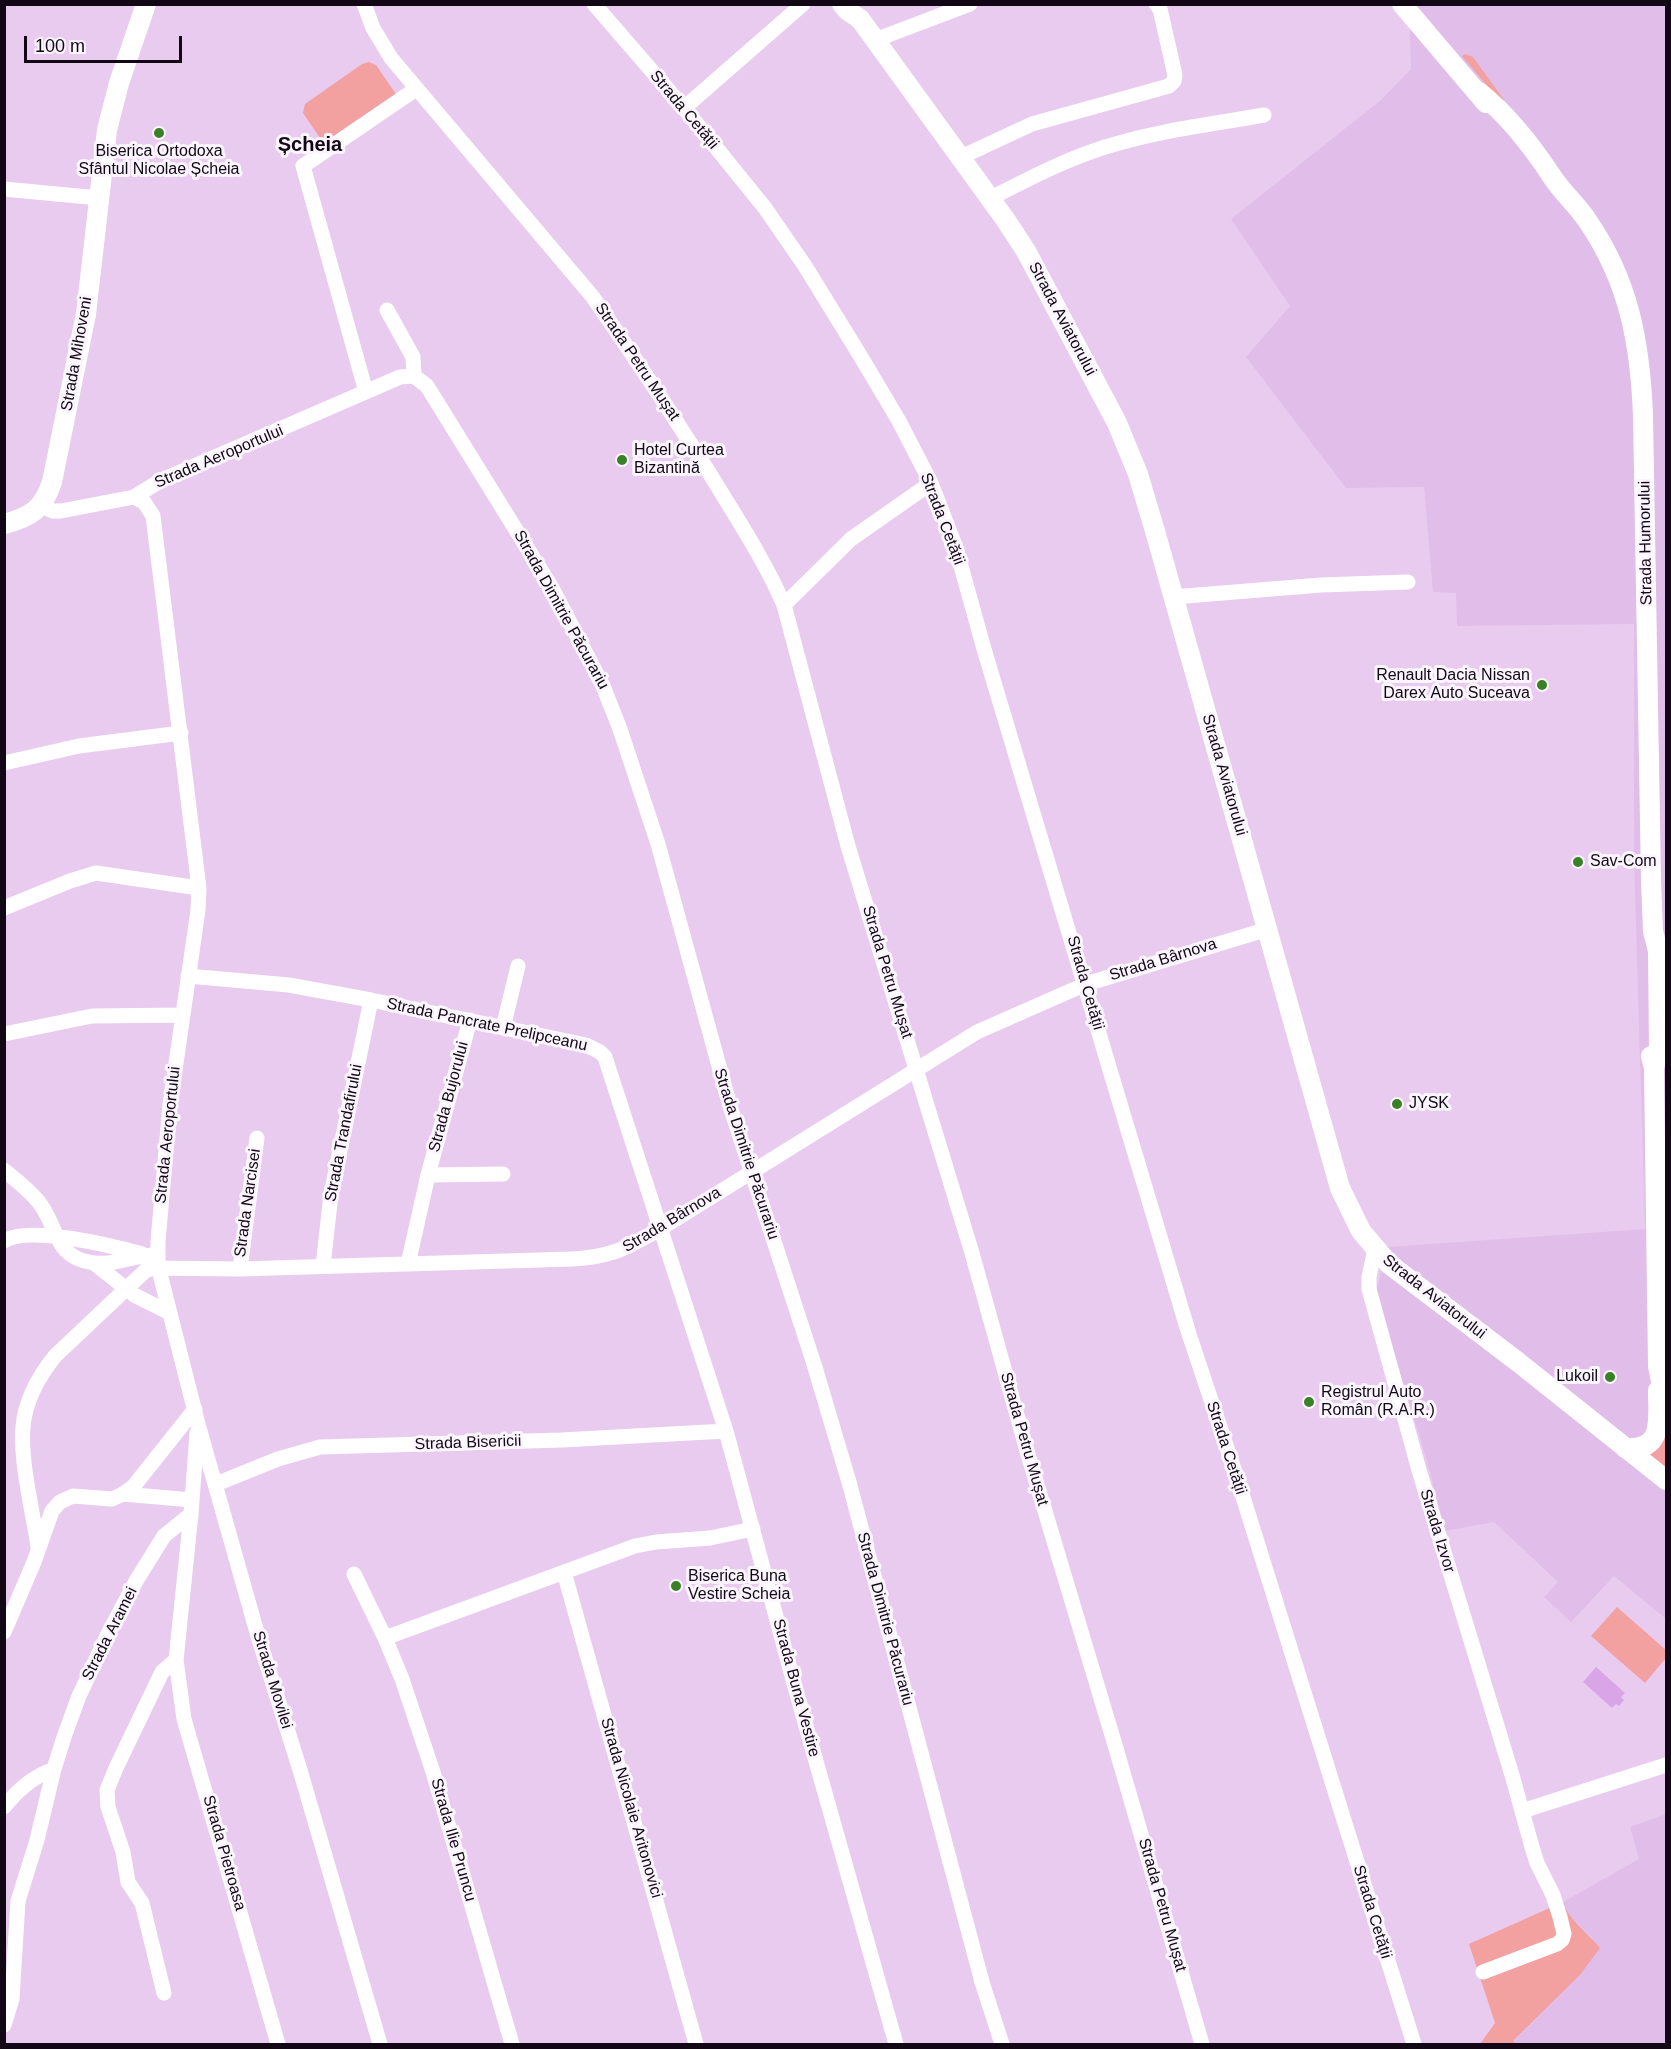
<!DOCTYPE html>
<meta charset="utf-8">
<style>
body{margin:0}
#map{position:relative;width:1671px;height:2049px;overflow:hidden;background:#e9cbf0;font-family:Arial,sans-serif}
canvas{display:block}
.frame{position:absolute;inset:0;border:6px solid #120815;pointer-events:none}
.scale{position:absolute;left:24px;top:36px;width:158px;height:27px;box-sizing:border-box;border:3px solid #120815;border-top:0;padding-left:8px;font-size:18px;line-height:21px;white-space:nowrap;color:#120815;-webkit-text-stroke:4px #fbf5fd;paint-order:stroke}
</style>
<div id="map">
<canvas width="1671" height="2049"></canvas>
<div class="frame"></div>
<div class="scale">100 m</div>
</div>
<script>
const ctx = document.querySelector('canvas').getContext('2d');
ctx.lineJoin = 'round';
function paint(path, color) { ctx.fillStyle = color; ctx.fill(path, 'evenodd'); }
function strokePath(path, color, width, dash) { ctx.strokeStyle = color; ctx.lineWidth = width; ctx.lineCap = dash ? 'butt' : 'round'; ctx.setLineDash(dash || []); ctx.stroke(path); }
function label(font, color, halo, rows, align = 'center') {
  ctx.font = font + ' Arial,sans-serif'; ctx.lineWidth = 6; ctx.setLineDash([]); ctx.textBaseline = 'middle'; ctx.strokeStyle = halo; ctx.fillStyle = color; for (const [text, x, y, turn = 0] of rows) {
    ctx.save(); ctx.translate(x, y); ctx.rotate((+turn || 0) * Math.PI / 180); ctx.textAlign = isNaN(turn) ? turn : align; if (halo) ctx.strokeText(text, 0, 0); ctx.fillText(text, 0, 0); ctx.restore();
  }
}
paint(new Path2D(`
 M1409 5H1666V1619L1614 1576 1571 1622 1544 1597 1558 1582 1494 1522 1445 1531 1427 1461 1376 1294 1387 1247 1645 1229 1634 858V624L1457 626 1456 593 1433 592 1424 487 1346 488 1246 357 1290 306 1231 219 1381 100 1411 69Z
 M1666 1814V2044H1516L1513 2042 1580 1975 1599 1948 1589 1935 1566 1912 1563 1902 1639 1859 1630 1827Z`), '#e0bee9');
paint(new Path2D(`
 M1465 54 1473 57 1504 100 1503 102 1500 101 1462 56Z
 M369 62 376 65 396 94 328 140 322 141 303 113 305 104 362 64Z
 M1666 1429V1476L1650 1455 1659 1448Z
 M1617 1607 1666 1650V1658L1645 1683 1591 1636Z
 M1563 1902C1569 1920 1588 1933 1600 1948L1580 1975 1513 2041 1516 2044H1480L1495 2023 1469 1944Z`), '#f3a0a0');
paint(new Path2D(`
 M1596 1667 1625 1693 1621 1697 1624 1700 1619 1706 1616 1704 1612 1708 1583 1682Z`), '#daa5e7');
strokePath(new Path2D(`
 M364 4 373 28 391 58 592 296C633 354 672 414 710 474 736 517 764 559 784 605L848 846 972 1253 1027 1451 1115 1745 1202 2044
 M594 4 684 108 765 208 805 266 861 357 899 421 931 483 956 548 984 649 1189 1334 1238 1481 1414 2044
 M875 40 970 4
 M684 108 803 4
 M961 157 1032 124 1169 86 1174 81 1175 75 1160 9 1156 4
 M4 189 99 198
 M991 198C1030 178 1070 157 1112 145 1161 130 1214 124 1264 115
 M387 310 413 357 414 376
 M414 376 427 386 552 588 603 686 620 729 658 844 730 1106 814 1364 849 1482 982 1982 1002 2044
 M366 392 303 166 416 89
 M134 497 144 502 153 516 199 888 198 910 170 1105 158 1241V1266L198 1424 258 1636 300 1770 380 2044
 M134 497 160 481 400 377 414 376
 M41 506 53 511H61L134 497
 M1173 597 1321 585 1408 582
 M784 605 851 539 931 483
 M4 763 79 746 181 733
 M4 908 70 881 96 873 199 888
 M188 976 289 985 371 1000 586 1045 600 1052 605 1057 726 1431 795 1687 896 2044
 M503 1028 518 966
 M4 1034 92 1016 182 1015
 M4 1170C17 1181 32 1192 41 1205 59 1231 55 1258 94 1263 114 1266 136 1254 157 1255
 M428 1175 503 1174
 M4 1241C29 1225 113 1246 142 1254
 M1375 1249 1369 1277V1289L1419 1470 1512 1775 1532 1847 1537 1863 1553 1895 1560 1917 1564 1934 1562 1940 1557 1944 1483 1972
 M95 1264 134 1295 170 1313
 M408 1264 428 1175 470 1020
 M323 1266 331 1194 371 1000
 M240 1269 257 1138
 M197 1433 191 1514 176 1660 184 1719 278 2044
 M216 1484 278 1459 320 1447 562 1440 726 1431
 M123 1494 192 1500
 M38 1547C33 1512 20 1462 23 1427 25 1401 39 1376 55 1356L145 1271 152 1268 240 1269 572 1259C612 1257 626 1248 660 1229L977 1032 1086 984 1268 929
 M564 1572 696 2044
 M354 1574 385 1638 402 1679 433 1772 512 2044
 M4 1632 34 1562 52 1511 60 1502 73 1496 112 1499 123 1494 133 1487 195 1409
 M385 1638 635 1546 656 1542 710 1538 753 1529
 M4 1807C18 1790 32 1777 54 1769
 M1522 1811 1666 1765
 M164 1993 142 1903 128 1882 123 1852 108 1807 107 1790 116 1768 162 1672 176 1660
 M4 2025 12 1999 18 1901 37 1840 54 1769 64 1737 79 1696 107 1636 136 1581 164 1536 191 1514`), '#fff', 15);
strokePath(new Path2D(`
 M842 4 848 11 860 19 1005 219 1026 251 1117 423 1138 474 1155 531 1340 1188 1361 1231 1389 1264 1518 1362 1666 1480
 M1402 4 1486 103
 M1479 92C1508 115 1532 146 1553 178 1563 193 1577 205 1587 220 1629 281 1640 342 1643 415L1651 880 1653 931 1658 951 1659 1049 1654 1068
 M4 524C31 517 43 509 52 482L86 314 107 130 119 83 146 4
 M1651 1056 1654 1068 1658 1366 1666 1406
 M1625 1448C1665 1451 1658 1419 1658 1390`), '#fff', 20);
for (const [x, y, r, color] of [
 [159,133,6,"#398026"],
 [622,460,6,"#398026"],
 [1542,685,6,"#398026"],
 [1578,862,6,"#398026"],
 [1397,1104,6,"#398026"],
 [1610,1377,6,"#398026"],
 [1309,1402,6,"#398026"],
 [676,1586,6,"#398026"]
]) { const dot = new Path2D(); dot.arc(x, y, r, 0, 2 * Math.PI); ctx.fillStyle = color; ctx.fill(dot); strokePath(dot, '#fbf5fd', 2); }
label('16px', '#120815', '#fbf5fd', [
 ["Strada Cetății",684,110,50],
 ["Strada Aviatorului",1062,319,62],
 ["Strada Mihoveni",77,354,-80],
 ["Strada Petru Mușat",637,362,56],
 ["Strada Aeroportului",219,457,-23],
 ["Strada Cetății",942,519,69],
 ["Strada Humorului",1646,543,-91],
 ["Strada Dimitrie Păcurariu",561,610,61],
 ["Strada Aviatorului",1224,775,74],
 ["Strada Bârnova",1163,960,-17],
 ["Strada Petru Mușat",887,972,73],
 ["Strada Cetății",1085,983,74],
 ["Strada Pancrate Prelipceanu",487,1025,12],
 ["Strada Bujorului",449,1097,-75],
 ["Strada Trandafirului",344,1133,-79],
 ["Strada Aeroportului",168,1135,-84],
 ["Strada Dimitrie Păcurariu",746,1154,72],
 ["Strada Narcisei",248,1203,-82],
 ["Strada Bârnova",672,1220,-31],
 ["Strada Aviatorului",1434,1297,38],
 ["Strada Petru Mușat",1024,1439,74],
 ["Strada Bisericii",468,1443,-2],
 ["Strada Cetății",1226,1448,72],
 ["Strada Izvor",1437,1531,73],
 ["Strada Dimitrie Păcurariu",885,1619,75],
 ["Strada Aramei",110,1634,-63],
 ["Strada Movilei",272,1680,73],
 ["Strada Buna Vestire",796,1688,75],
 ["Strada Nicolaie Aritonovici",631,1808,74],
 ["Strada Ilie Pruncu",453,1840,74],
 ["Strada Pietroasa",224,1853,74],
 ["Strada Petru Mușat",1162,1905,74],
 ["Strada Cetății",1372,1912,73]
]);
label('16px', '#120815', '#fbf5fd', [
 ["Biserica Ortodoxa",159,152,"center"],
 ["Sfântul Nicolae Șcheia",159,170,"center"],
 ["Hotel Curtea",634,451],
 ["Bizantină",634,469],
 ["Renault Dacia Nissan",1530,676,"right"],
 ["Darex Auto Suceava",1530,694,"right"],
 ["Sav-Com",1590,862],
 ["JYSK",1409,1104],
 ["Lukoil",1598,1377,"right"],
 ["Registrul Auto",1321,1393],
 ["Român (R.A.R.)",1321,1411],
 ["Biserica Buna",688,1577],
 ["Vestire Scheia",688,1595]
], 'left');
label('bold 20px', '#120815', '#fbf5fd', [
 ["Șcheia",310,145]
]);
</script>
